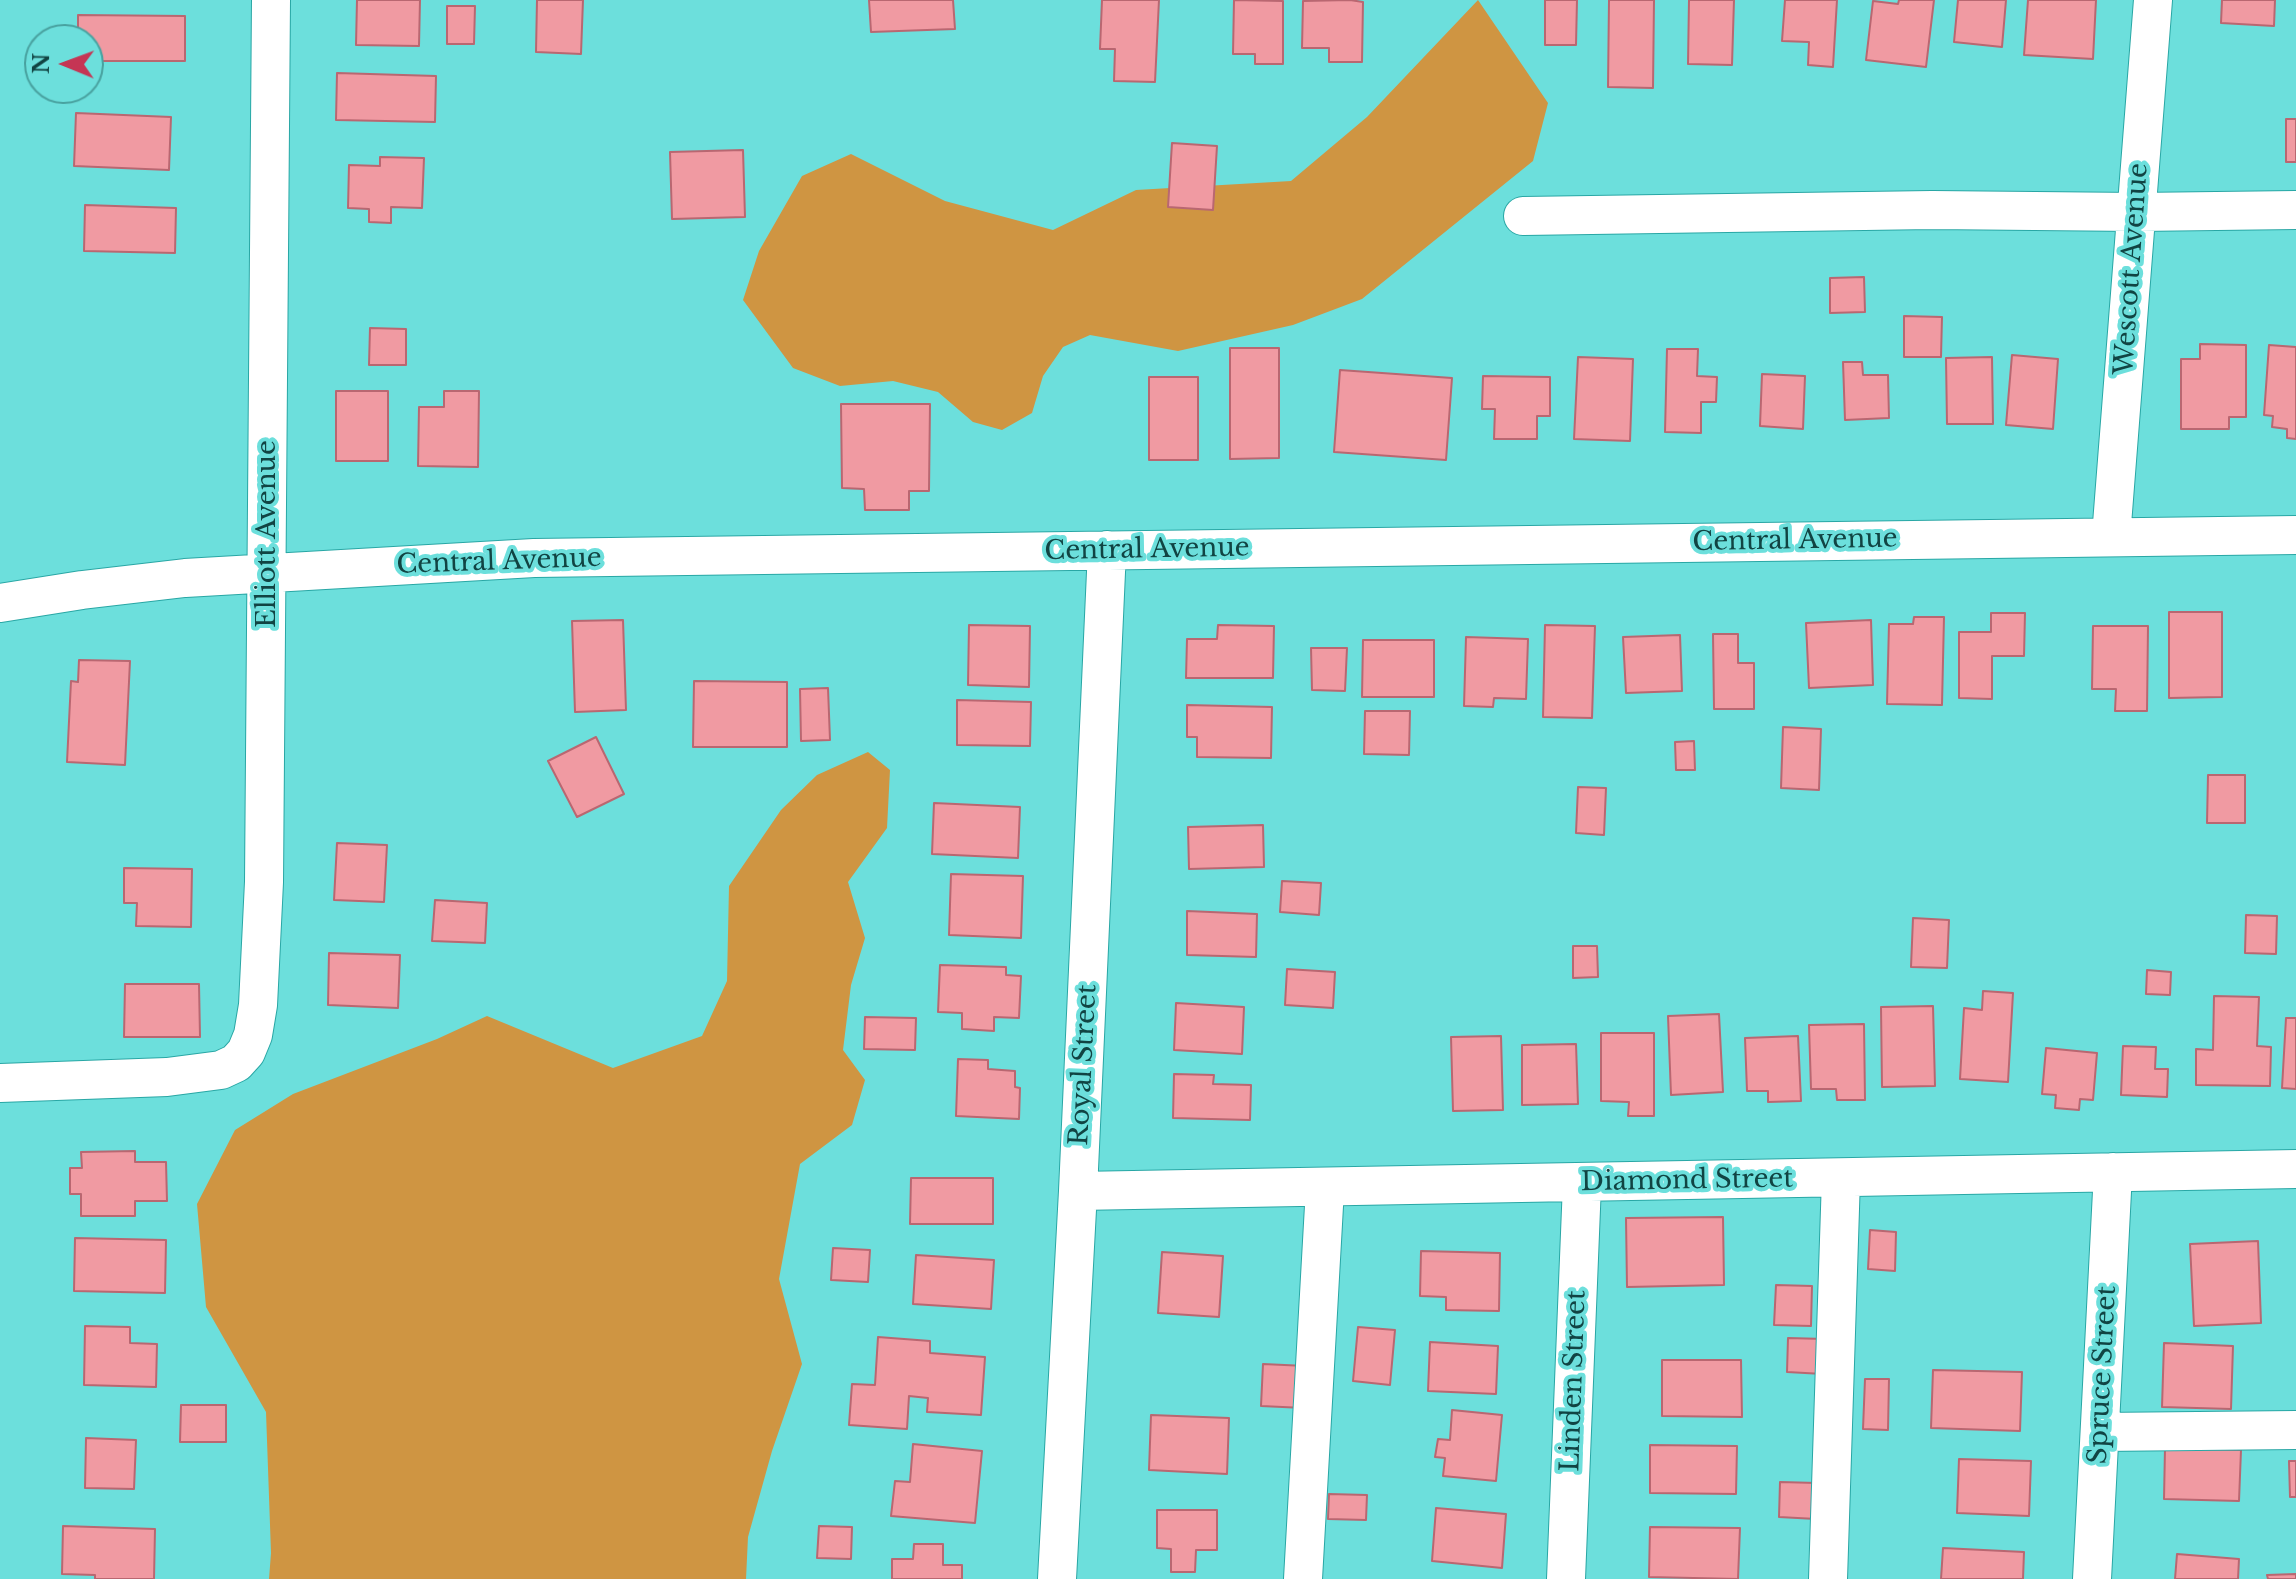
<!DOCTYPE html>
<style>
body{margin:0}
#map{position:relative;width:2296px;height:1579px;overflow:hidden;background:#6cdfdc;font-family:"Libre Baskerville",serif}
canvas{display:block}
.north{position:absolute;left:24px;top:24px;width:80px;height:80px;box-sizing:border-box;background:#6cdfdc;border:2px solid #48a19f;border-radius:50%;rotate:271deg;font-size:22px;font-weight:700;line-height:32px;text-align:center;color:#114443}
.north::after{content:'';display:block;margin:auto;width:28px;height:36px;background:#c53554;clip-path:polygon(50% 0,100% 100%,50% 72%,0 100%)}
</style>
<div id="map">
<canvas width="2296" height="1579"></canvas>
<div class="north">N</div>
</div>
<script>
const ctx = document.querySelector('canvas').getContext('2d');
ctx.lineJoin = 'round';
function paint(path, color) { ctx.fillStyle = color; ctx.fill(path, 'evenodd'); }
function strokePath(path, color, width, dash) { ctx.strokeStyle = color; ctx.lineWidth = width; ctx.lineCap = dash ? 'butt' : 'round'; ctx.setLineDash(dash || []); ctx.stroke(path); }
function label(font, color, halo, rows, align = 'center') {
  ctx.font = font + ' "Libre Baskerville",serif'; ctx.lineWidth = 8; ctx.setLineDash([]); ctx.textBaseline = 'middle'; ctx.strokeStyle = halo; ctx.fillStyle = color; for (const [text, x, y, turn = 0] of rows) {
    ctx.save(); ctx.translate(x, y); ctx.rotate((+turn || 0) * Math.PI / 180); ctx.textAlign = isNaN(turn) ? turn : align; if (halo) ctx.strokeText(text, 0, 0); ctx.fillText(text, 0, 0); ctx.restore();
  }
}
paint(new Path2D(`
 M1478 0 1548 103 1533 161 1362 299 1293 325 1178 351 1090 335 1063 347 1043 376 1032 413 1002 430 973 422 938 392 893 381 840 386 793 368 743 300 759 251 802 176 851 154 945 201 1053 230 1136 190 1291 181 1367 117Z
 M868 752 890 770 887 828 848 882 865 938 851 985 843 1050 865 1080 852 1125 800 1164 779 1279 802 1364 772 1451 748 1537 746 1579H269L271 1553 266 1412 206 1307 197 1204 235 1130 293 1094 437 1039 487 1016 613 1068 702 1036 727 981 729 886 781 810 817 775Z`), '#cf9542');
const building = new Path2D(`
 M357 0H420L419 46 356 45Z
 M537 0H583L581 54 536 52Z
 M869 0H953L955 29 871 32Z
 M1102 0H1159L1155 82 1114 81 1115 49H1100Z
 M1234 0 1283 1V64H1255V54H1233Z
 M1350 0 1363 2 1362 62H1329V48H1302L1303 1Z
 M1545 0H1577L1576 45H1545Z
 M1609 0H1654L1653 88 1608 87Z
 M1689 0H1734L1732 65 1688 64Z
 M1785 0H1837L1833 67 1808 65 1809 42 1782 41Z
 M1899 0H1934L1926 67 1866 60 1873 1 1898 4Z
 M1958 0H2006L2002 47 1954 42Z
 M2028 0H2096L2093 59 2024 55Z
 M2222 0H2275L2274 26 2221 23Z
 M447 6H475L474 44H447Z
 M78 15 185 16V61H88V40H78Z
 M337 73 436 76 435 122 336 120Z
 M76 113 171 117 169 170 74 166Z
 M2286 119H2296V162H2286Z
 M1172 143 1217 146 1213 210 1168 207Z
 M743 150 745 217 672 219 670 152Z
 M380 157 424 158 422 208 391 207V223L369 222V209L348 208 349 165 380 166Z
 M85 205 176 208 175 253 84 251Z
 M1864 277 1865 312 1830 313V278Z
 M1904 316 1942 317 1941 357H1904Z
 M370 328 406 329V365H369Z
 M2200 344 2246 345V417H2229V429H2181V359H2200Z
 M2269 345 2296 347V439L2287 438V429L2272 427 2273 416 2264 415Z
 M1230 348H1279V458L1230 459Z
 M1667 349H1698L1697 376 1717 377 1716 402H1701V433L1665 432Z
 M2012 355 2058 359 2053 429 2006 425Z
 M1578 357 1633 359 1630 441 1574 439Z
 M1992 357 1993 424H1947L1946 358Z
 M1843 362H1862L1863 375H1888L1889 418 1845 420Z
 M1340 370 1452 378 1446 460 1334 452Z
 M1762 374 1805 376 1803 429 1760 426Z
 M1483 376 1550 377V416H1537V439H1494L1495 409H1482Z
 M1149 377H1198V460H1149Z
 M336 391H388V461H336Z
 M444 391H479L478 467 418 466 419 407H444Z
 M841 404H930L929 491H909V510H865L864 489 842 488Z
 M2169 612H2222V697L2169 698Z
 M1991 613H2025L2024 656H1992V699L1959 698V632H1991Z
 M1914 617H1944L1942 705 1887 704 1889 624H1913Z
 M623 620 626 710 575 712 572 621Z
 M1871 620 1873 685 1809 688 1806 623Z
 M969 625 1030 626 1029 687 968 685Z
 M1218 625 1274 626 1273 678H1186L1187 639H1217Z
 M1545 625 1595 626 1592 718 1543 717Z
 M2093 626H2148L2147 711H2115L2116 689H2092Z
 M1713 634H1738V663H1754V709H1714Z
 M1680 635 1682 691 1626 693 1623 637Z
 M1466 637 1528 639 1526 699 1494 698 1493 707 1464 706Z
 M1363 640H1434V697H1362Z
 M1311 648H1347L1345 691 1312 690Z
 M79 660 130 661 125 765 67 762 71 681 78 682Z
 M694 681 787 682V747H693Z
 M828 688 830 740 801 741 800 689Z
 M957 700 1031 702 1030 746 957 745Z
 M1187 705 1272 707 1271 758 1197 757V737H1187Z
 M1365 711H1410L1409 755 1364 754Z
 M1783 727 1821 729 1819 790 1781 788Z
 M596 737 624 794 577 817 548 761Z
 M1694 741 1695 770H1676L1675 742Z
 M2208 775H2245V823H2207Z
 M1578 787 1606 788 1604 835 1576 833Z
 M934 803 1020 807 1018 858 932 854Z
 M1263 825 1264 867 1189 869 1188 827Z
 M337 843 387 845 384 902 334 900Z
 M124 868 192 869 191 927 136 926 137 903H124Z
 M951 874 1023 876 1021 938 949 935Z
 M1282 881 1321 883 1319 915 1280 912Z
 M435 900 487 903 485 943 432 941Z
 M1187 911 1257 914 1256 957 1187 955Z
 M2246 915 2277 916 2276 954 2245 953Z
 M1913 918 1949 920 1947 968 1911 967Z
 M1573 946H1597L1598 977 1573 978Z
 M329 953 400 955 398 1008 328 1005Z
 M940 965 1006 967V975L1021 976 1019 1018 994 1017V1031L962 1029V1013L938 1012Z
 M1287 969 1335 972 1333 1008 1285 1005Z
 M2147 970 2171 972 2170 995 2146 994Z
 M125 984H199L200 1037H124Z
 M1983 991 2013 993 2008 1082 1960 1079 1964 1008 1982 1010Z
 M2214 996 2259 997 2257 1046 2271 1047 2270 1086 2196 1085V1049L2213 1050Z
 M1176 1003 1244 1007 1242 1054 1174 1050Z
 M1933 1006 1935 1086 1882 1087 1881 1007Z
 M1719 1014 1723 1092 1671 1095 1668 1016Z
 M865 1017 916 1018 915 1050 864 1049Z
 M2286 1018H2296V1089L2282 1088Z
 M1864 1024 1865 1100H1837L1836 1089H1811L1809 1025Z
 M1601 1033H1654V1116H1628L1629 1102 1601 1101Z
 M1501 1036 1503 1110 1453 1111 1451 1037Z
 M1798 1036 1801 1101 1768 1102V1091H1747L1745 1038Z
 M1576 1044 1578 1104 1522 1105V1045Z
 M2123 1046 2156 1047 2155 1069H2168L2167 1097 2121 1095Z
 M2046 1048 2097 1053 2093 1100 2080 1099 2079 1110 2055 1108 2056 1095 2042 1094Z
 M958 1059 988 1060V1069L1015 1071V1087L1020 1088 1019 1119 956 1116Z
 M1174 1074 1214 1075 1213 1084 1251 1085 1250 1120 1173 1118Z
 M135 1151V1162H166L167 1201H135V1216H81V1194H70V1168H82L81 1152Z
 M911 1178H993V1224H910Z
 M1723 1217 1724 1285 1627 1287 1626 1218Z
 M1870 1230 1896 1232 1895 1271 1868 1269Z
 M75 1238 166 1240 165 1293 74 1291Z
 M2258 1241 2261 1323 2194 1326 2190 1244Z
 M833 1248 870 1250 868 1282 831 1280Z
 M1421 1251 1500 1253 1499 1311 1446 1310V1297L1420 1296Z
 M1162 1252 1223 1256 1219 1317 1158 1313Z
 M916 1255 994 1260 991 1309 913 1304Z
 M1776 1285 1812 1286 1811 1326 1774 1325Z
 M85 1326 130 1327V1343L157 1344 156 1387 84 1385Z
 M1358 1327 1395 1330 1390 1385 1353 1381Z
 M878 1337 930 1341V1353L985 1357 981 1415 927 1412 928 1398 909 1396 907 1429 849 1425 852 1384 875 1385Z
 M1788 1338 1825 1339 1823 1374 1787 1372Z
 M1430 1342 1498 1346 1496 1394 1428 1391Z
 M2164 1343 2233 1346 2231 1409 2162 1407Z
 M1662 1360H1741L1742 1417 1662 1416Z
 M1263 1364 1306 1366 1304 1408 1261 1406Z
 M1933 1370 2022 1372 2020 1431 1931 1428Z
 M1865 1379H1889L1888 1430 1863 1429Z
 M181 1405H226V1442H180Z
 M1452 1410 1502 1415 1496 1481 1443 1476 1445 1458 1435 1457 1438 1439 1450 1440Z
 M1151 1415 1229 1418 1227 1474 1149 1470Z
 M86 1438 136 1440 134 1489 85 1488Z
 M913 1444 982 1451 975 1523 891 1516 895 1481 910 1482Z
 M1650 1445 1737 1446 1736 1494 1650 1493Z
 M2165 1448 2241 1450 2239 1501 2164 1499Z
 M1959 1459 2031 1461 2029 1516 1957 1513Z
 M2289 1461H2296V1497H2290Z
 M1780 1482 1817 1483 1816 1519 1779 1517Z
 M1329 1494 1367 1495 1366 1520 1328 1519Z
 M1436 1508 1506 1514 1502 1568 1432 1561Z
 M1157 1510H1217V1550H1196L1195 1572H1171V1549L1157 1548Z
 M63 1526 155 1529 154 1579H95V1575L62 1574Z
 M819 1526 852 1527 851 1559 817 1558Z
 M1650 1527 1740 1528 1738 1579 1649 1577Z
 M914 1544H943V1565H962V1579H892V1559H913Z
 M1943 1548 2024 1552 2023 1579H1941Z
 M2177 1554 2239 1559 2238 1579H2175Z
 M2296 1574V1579H2268L2267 1575Z`);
paint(building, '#f09aa2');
strokePath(building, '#b96771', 2);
const minor = new Path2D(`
 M1523 216 1932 210 2137 212 2296 210
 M2111 537 2153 0
 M0 603 82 590 185 578 534 558 2296 535
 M0 1083 167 1077 221 1070 236 1063 246 1052 253 1035 258 1005 264 882 271 0
 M1078 1191 2296 1169
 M2100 1432 2296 1430
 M1057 1579 1078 1191 1107 550
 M1303 1579 1325 1188
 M1566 1579 1582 1184
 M1828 1579 1841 1178
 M2092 1579 2113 1172`);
strokePath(minor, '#29a7a5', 40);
strokePath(minor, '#fff', 38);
label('26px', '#114443', '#6cdfdc', [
 ["Wescott Avenue",2132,269,-86],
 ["Elliott Avenue",268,534,-90],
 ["Central Avenue",1795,541,-1],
 ["Central Avenue",1147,550,-1],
 ["Central Avenue",499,562,-2],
 ["Royal Street",1084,1065,-87],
 ["Diamond Street",1687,1181,-1],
 ["Spruce Street",2103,1375,-87],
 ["Linden Street",1574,1381,-88]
]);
</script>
